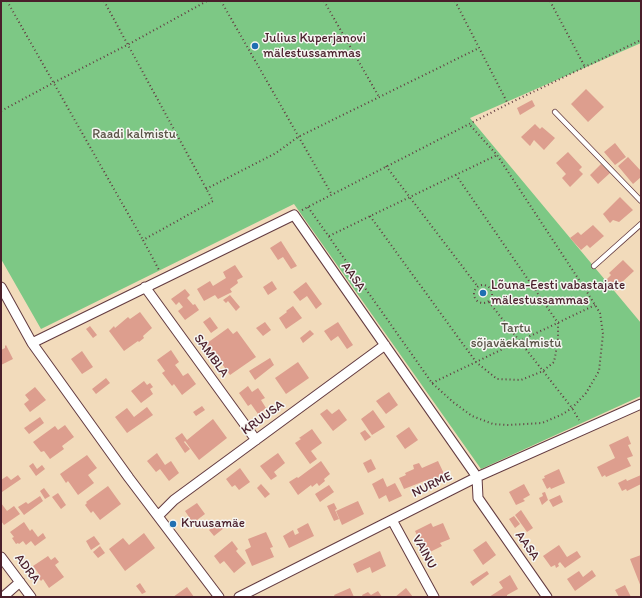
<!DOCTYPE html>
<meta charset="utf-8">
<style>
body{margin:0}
#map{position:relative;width:642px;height:598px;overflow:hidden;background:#f2dbbb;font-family:Itim,sans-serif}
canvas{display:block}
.frame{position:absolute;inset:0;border:2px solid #4a1f2b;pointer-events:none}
</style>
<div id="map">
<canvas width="642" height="598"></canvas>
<div class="frame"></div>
</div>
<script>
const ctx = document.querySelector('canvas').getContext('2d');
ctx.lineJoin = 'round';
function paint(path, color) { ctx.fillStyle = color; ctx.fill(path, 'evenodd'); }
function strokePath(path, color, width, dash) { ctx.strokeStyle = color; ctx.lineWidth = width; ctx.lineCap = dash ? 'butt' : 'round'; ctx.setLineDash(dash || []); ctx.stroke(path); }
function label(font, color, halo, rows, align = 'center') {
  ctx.font = font + ' Itim,sans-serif'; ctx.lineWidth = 3; ctx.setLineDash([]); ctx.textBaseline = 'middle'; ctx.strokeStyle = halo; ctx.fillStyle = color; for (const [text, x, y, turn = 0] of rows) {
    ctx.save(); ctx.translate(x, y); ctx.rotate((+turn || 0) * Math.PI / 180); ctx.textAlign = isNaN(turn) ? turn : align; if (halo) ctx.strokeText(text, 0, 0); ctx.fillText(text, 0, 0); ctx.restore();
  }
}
paint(new Path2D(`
 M1 1H641V43L470 118 641 323V396L481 469 294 204 41 329 1 259Z`), '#7dc885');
paint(new Path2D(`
 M586 89 604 107 588 122 571 104Z
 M532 100 535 106 520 115 517 108Z
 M535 124 540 129 542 127 555 138 544 150 534 140 530 146 521 137Z
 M615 143 626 157 615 165 604 152Z
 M568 152 582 167 579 170 583 174 570 187 562 178 566 174 556 163Z
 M628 157 641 171V177L633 184 618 166Z
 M601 164 610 173 598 184 590 175Z
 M620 197 633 210 619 222 613 220 610 223 603 214Z
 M593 225 604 236 590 248 587 245 581 250 570 238 578 232 581 235Z
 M281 241 297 266 291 269 283 257 278 260 270 248Z
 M623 260 634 271 620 284 622 285 616 291 606 280 611 275 609 273Z
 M235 265 243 277 237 280 238 283 230 289 232 292 218 299 215 295 204 301 197 289 210 281 213 286 226 278 223 272Z
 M272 281 277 289 268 295 263 287Z
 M306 282 322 304 316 309 307 296 300 301 293 292Z
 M185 289 190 295 187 298 193 305 195 304 199 310 185 320 178 311 183 307 179 302 176 305 171 299Z
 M230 295 240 307 236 311 228 301 226 303 223 300Z
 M293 306 302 318 286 329 279 318 287 312 286 311Z
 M140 312 152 328 143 336 144 338 139 342 138 341 124 351 109 331 114 326 115 328 128 317 130 319Z
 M210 317 218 328 211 333 203 322Z
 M265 322 271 330 263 336 256 328Z
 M338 322 353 345 347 349 338 336 331 341 324 331Z
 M90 326 97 335 93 338 86 329Z
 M228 328 233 334 237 331 256 357 230 375 220 361 216 364 203 346Z
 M310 330 314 334 303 343 300 338Z
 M6 345 13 359 1 365V350L5 348V346Z
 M171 350 179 362 175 365 179 370 183 376 188 373 196 384 182 395 174 384 172 386 162 373 165 371 157 360Z
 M82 351 93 367 82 374 71 359Z
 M270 358 274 365 255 380 249 371Z
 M298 362 309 378 286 394 275 378Z
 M106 378 110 383 96 394 92 389Z
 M144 381 147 385 150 383 153 387 150 389 153 394 141 403 131 391Z
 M248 386 252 392 258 388 265 398 261 400 266 408 258 414 251 404 248 406 239 393Z
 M35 387 46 400 30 412 24 404 29 400 25 395Z
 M389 392 398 405 386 414 376 401Z
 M202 406 205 410 196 416 193 412Z
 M147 407 153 415 127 433 115 417 127 408 134 417Z
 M327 409 332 414 339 409 347 420 333 431 320 414Z
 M373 410 385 427 372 435 361 419Z
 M40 417 44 423 29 434 24 428Z
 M213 419 227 438 199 460 185 441 184 442 190 449 185 453 175 438 182 433 187 440Z
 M65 425 74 437 62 446 64 449 50 459 44 451 41 452 33 442 55 426 58 430Z
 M409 427 418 440 405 449 396 436Z
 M312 429 322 443 311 451 317 459 310 464 295 443 301 439 299 438Z
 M365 430 371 437 365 441 360 433Z
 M628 436 631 444 628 445 633 456 627 458 631 466 606 477 605 475 602 477 597 467 615 458 609 445Z
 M157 453 165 465 171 461 179 473 169 481 160 469 156 472 147 461Z
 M278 453 285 463 274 472 277 476 271 480 260 466Z
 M87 455 97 468 88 475 94 483 78 495 68 481 66 483 60 474Z
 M371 459 376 469 368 473 363 463Z
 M321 461 330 474 324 479 325 481 319 486 317 483 312 487 311 485 298 495 289 482 297 477 298 478Z
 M438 461 446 478 429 486 427 480 404 489 399 478 406 475 405 473 414 469 413 465 419 463 422 468Z
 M33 463 37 469 42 465 45 469 36 476 29 466Z
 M240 468 250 482 239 490 235 485 232 487 226 479Z
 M559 469 565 483 551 489 550 487 547 489 542 479 545 478 544 476Z
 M18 475 21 479 2 492 1 491V480L7 476 11 480Z
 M641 475V484L627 491 626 489 622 491 618 483 626 479 627 481Z
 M383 478 387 487 395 483 402 496 389 502 386 495 379 499 372 484Z
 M261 484 270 494 265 498 257 488Z
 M524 484 530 495 523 499 525 501 516 505 509 492Z
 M329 485 334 492 320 502 315 494Z
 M108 486 121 504 100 520 93 511 91 513 85 505 87 503 86 502Z
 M44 488 50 496 45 499 40 491Z
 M545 492 548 500 542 505 539 498 543 496 542 493Z
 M58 493 66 505 61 509 52 497Z
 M560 495 563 502 553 507 549 500Z
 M40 496 43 501 24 515 18 507 26 502 28 504Z
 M358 501 364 514 342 525 336 511Z
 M1 503 7 511 14 506 20 514 4 525 1 521Z
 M197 503 205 514 193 523 185 511Z
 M334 503 337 509 335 510 339 519 334 521 327 506Z
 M521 510 533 528 527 532 515 515Z
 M514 516 520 524 515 528 509 519Z
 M24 522 30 531 32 529 38 537 43 533 46 538 35 546 31 541 26 545 23 541 19 544 18 543 16 544 12 538 14 537 10 532Z
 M219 522 224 528 214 536 209 530Z
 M308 523 314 536 289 548 283 536 293 530 295 535 299 533 297 529Z
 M431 523 433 527 443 523 450 539 440 543 442 546 426 554 415 531Z
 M266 532 273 547 270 548 274 557 252 566 245 550 251 547 248 539Z
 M144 533 155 548 125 571 109 549 123 538 129 545Z
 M94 536 100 544 91 550 86 541Z
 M232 541 238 549 236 551 246 563 234 573 224 561 220 564 214 556Z
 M486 541 496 555 483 565 473 550Z
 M559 545 567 557 577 551 581 557 565 568 560 562 558 564 559 566 556 568 555 565 551 567 543 556Z
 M100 546 105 553 98 558 93 552Z
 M380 551 386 566 372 573 370 567 357 573 353 564Z
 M641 555V587L630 559Z
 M48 556 51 560 55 557 59 562 55 565 64 577 49 588 43 579 41 581 37 576 39 574 33 566Z
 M592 570 596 576 575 591 567 579 579 571 583 577Z
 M487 571 489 574 473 586 470 582Z
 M510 575 518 589 507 595V597H489L503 588 499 582Z
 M140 583 146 592 142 594 136 586Z
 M625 585 631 597H619L615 590Z
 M187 587 194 597H173Z
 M350 588 354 597H335L334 595Z
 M406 588 413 597H395Z
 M378 591 382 597H363L362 595 368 592 371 595Z`), '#dd9e8e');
const service = new Path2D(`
 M555 112 641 201
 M594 266 641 224`);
const minor = new Path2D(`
 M1 287 32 343 129 478 219 597
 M145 287 256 440
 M32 343 294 215 477 477 478 498 547 597
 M158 516 174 500 385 345
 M392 520 434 597
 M1 557 31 597
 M3 597 20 582
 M239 597 477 477 641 404`);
strokePath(service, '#633b41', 6);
strokePath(minor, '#633b41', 11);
strokePath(new Path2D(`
 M7 1 143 240
 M104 1 213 201 143 240 159 270
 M221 1 332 195
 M324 1 379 97
 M455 1 508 104
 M550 1 585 67
 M1 111 53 83 129 44 207 1
 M386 166 478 287
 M206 189 276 153 298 137 479 48
 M308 207 432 383 453 402 472 416 493 424 509 425 542 423 563 414 572 408 586 393 599 371 603 334 600 313 587 292 497 155 469 124
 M302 210 508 104 641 40
 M370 216 476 362 497 379 521 380 543 371 554 362 558 341V323L456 175
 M329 236 497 155
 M474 294a9 9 0 1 1 18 0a9 9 0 1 1-18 0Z
 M489 302 572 408 579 420
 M432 383 595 305`), '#633b41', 2, [1, 3]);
strokePath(service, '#fff', 4.5);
strokePath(minor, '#fff', 9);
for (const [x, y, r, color] of [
 [255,46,4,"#1f6fb2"],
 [483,293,4,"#1f6fb2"],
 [173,524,4,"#1f6fb2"]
]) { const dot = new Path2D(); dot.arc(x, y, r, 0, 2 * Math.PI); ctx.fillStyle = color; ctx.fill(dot); strokePath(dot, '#f6f6f2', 1.5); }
label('13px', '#4a1f2b', '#f6f6f2', [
 ["Julius Kuperjanovi",263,39],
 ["mälestussammas",263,54],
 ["Lõuna-Eesti vabastajate",491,286],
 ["mälestussammas",491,301],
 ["Kruusamäe",181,524]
], 'left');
label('13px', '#595246', '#f6f6f2', [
 ["Raadi kalmistu",134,135],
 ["Tartu",516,329],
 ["sõjaväekalmistu",516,344]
]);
label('13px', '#4a1f2b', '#f6f6f2', [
 ["AASA",353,277,55],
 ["SAMBLA",211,356,54],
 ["KRUUSA",263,418,-36],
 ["NURME",432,485,-26],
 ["AASA",527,546,55],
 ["VAINU",424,552,61],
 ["ADRA",27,569,53]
]);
</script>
